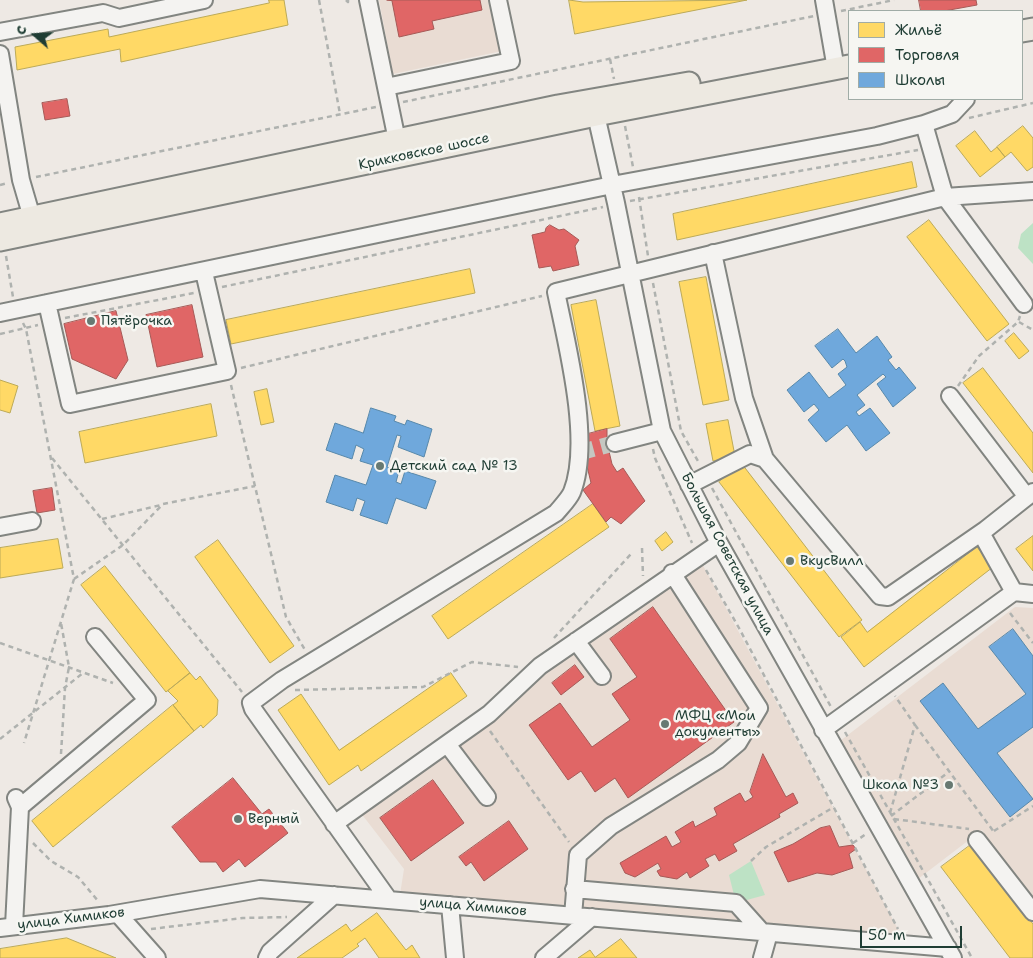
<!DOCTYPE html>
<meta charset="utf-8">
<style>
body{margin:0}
#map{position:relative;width:1033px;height:958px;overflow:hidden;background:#eee9e4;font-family:"Shantell Sans",sans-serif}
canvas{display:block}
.legend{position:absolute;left:848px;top:10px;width:175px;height:90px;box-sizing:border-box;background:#f6f6f2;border:1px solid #a0aca6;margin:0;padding:6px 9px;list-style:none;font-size:15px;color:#1f3d34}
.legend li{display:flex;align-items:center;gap:10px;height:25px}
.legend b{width:25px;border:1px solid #a0aca6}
.north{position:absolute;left:10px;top:10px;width:50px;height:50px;-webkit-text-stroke:4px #f6f6f2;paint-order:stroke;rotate:289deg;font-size:14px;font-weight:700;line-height:20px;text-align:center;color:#1f3d34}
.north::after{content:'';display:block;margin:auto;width:18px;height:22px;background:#1f3d34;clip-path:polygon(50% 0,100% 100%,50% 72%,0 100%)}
.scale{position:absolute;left:860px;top:926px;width:102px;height:22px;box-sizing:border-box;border:2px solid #1f3d34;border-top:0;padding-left:6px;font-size:15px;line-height:18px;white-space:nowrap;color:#1f3d34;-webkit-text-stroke:4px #f6f6f2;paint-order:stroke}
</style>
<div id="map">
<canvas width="1033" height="958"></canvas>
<ul class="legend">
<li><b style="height:14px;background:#ffd966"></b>Жильё</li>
<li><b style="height:14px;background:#e06666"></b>Торговля</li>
<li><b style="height:14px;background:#6fa8dc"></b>Школы</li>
</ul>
<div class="north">С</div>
<div class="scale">50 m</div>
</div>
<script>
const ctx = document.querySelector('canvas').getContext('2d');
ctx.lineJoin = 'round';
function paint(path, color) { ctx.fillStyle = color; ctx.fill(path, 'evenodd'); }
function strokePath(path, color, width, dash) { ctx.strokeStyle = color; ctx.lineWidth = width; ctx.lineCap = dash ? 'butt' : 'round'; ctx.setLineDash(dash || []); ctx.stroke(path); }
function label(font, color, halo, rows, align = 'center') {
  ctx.font = font + ' "Shantell Sans",sans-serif'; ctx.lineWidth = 5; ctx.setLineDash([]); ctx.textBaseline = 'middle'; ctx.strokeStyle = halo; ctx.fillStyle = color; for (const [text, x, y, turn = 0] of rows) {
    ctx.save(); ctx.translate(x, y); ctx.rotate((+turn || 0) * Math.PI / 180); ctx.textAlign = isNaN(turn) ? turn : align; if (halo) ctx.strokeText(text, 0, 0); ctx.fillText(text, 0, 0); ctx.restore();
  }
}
paint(new Path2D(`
 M379 0H491L502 51 393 74Z
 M698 556 906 944 399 901 404 869 357 808Z
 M1015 607 1033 608V900L982 830 918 879 840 741Z`), '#e9dcd3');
paint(new Path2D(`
 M1033 223V264L1018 248 1021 234Z
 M751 861 765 895 736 903 729 875Z`), '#bde2c5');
const homes = new Path2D(`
 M269 0H284L288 25 121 62 120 49 17 70 15 47 108 29 109 37 269 3Z
 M569 0 583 2 747 0 575 34Z
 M1023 126 1033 138V167L1027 171 1011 152 1005 157 997 147Z
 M975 131 991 152 997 147 1005 157 980 177 956 146Z
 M912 162 917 187 677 240 673 214Z
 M929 220 1009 324 987 341 907 237Z
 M470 269 475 293 231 344 226 320Z
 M706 277 729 400 703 405 679 282Z
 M596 300 620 426 595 431 571 305Z
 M1014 333 1029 351 1019 359 1005 341Z
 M983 368 1033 433V473L963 383Z
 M0 380 18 386 10 413 0 410Z
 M267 389 274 422 261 425 254 392Z
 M211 404 217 436 85 463 79 432Z
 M728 420 735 456 713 461 706 424Z
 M742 464 862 620 839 637 719 482Z
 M593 504 609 527 448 639 432 616Z
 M666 532 673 542 662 551 655 541Z
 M1033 536V571L1016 549Z
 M58 539 63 568 0 578V548Z
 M218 540 294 646 270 663 195 557Z
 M977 547 993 567 864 667 841 637 860 622 867 632Z
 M105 566 190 673 166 692 81 585Z
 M190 673 196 680 200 676 218 700 217 715 203 728 201 725 194 731 173 705 178 701 168 691Z
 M451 673 467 696 361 771 358 765 329 785 278 710 301 694 339 750Z
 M173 705 194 731 53 847 32 821Z
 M972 844 1033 924V958H1010L941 867Z
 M377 913 406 950 412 945 420 958H379L365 938 357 944 359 946 342 958H297L346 924 351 931Z
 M67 938 116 958H0V949Z
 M621 939 637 958H578L590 950 595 957Z`);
paint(homes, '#ffd966');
strokePath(homes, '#bcaa57', 1);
const shops = new Path2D(`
 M387 0H480L482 10 432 21 434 29 399 37 392 1Z
 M919 0H976L977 5 944 11H921Z
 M67 99 70 116 45 120 42 103Z
 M550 225 559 230 564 229 579 240 575 246 579 265 553 271 551 266 539 268 532 235 545 232 546 228Z
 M192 305 203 357 157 367 146 315Z
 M116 311 128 360 116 379 72 359 64 324Z
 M607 429V443L612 464 617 472 623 468 645 501 621 524 611 517 606 522 583 490 591 483 580 436Z
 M52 488 55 510 37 513 33 491Z
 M653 607 734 722 628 798 615 778 595 792 581 771 568 780 529 725 560 703 592 747 630 720 612 694 637 677 610 639Z
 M575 665 584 677 561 695 552 683Z
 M763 754 786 797 793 793 798 803 779 814 780 817 733 844 737 851 719 861 715 854 705 859 709 866 690 878 687 872 677 879 660 876 657 871 661 869 658 863 635 877 625 873 620 863 666 836 672 847 681 842 675 832 693 821 695 827 717 815 714 808 740 793 745 802 753 797 750 792Z
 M233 778 262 814 269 809 288 833 245 867 239 859 223 872 216 862H200L172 827Z
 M433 780 464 823 411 861 380 818Z
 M509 821 528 849 484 881 471 862 466 866 459 857Z
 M830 826 839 847 853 845 856 849 849 854 853 868 832 875 817 873 788 882 774 852 793 844 820 828Z`);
paint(shops, '#e06666');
strokePath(shops, '#a65a57', 1);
const schools = new Path2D(`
 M838 329 856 353 877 336 892 357 888 360 896 370 899 367 916 388 893 407 877 384 886 377 883 374 857 395 865 405 856 412 859 416 870 408 890 433 866 451 847 425 826 442 808 420 819 410 814 404 804 412 787 390 809 372 829 398 846 385 838 374 847 367 845 361 843 359 832 368 815 346Z
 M371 408 396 416 394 421 405 425 407 420 432 429 424 457 398 447 401 436 397 435 387 467 399 471 396 482 401 484 405 471 436 481 426 509 396 498 387 524 360 515 365 501 357 498 353 511 326 502 335 475 366 485 373 465 360 461 364 449 356 445 352 459 326 450 335 423 363 433Z
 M1013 629 1033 656V727L997 753 1033 799 1010 817 920 701 943 683 978 729 1026 694 989 647Z`);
paint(schools, '#6fa8dc');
strokePath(schools, '#5788aa', 1);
strokePath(new Path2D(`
 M578 453 615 443`), '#c5c7c1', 16, [16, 8]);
const minor = new Path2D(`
 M368 0 399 150
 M824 0 836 69
 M0 32 103 13 119 18 204 0
 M0 54 21 180 35 228
 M386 87 511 61 498 0
 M596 115 616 203 662 431 719 543 953 958
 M924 124 945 197 1033 191
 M713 253 744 398 765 459
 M47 303 70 404 227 371 204 272
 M0 313 612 185 877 136 924 124 952 114 966 99
 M950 396 1027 497
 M615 443 662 431
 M689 485 750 454 765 459 880 596 888 597 985 530 1033 492
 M0 527 32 521
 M981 533 1014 592
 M576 641 602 676
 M823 730 1014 592 1033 594
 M447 744 487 797
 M20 807 147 700 95 637
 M334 824 489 714 540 666 719 543
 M977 840 1033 912
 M574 889 736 903 762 932
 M389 900 253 709 251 703 282 680 556 513C561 507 569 499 572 492 592 442 567 345 556 292L945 197 1024 304
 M450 905 455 958
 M118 914 157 958
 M573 916 578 855 611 826 718 760 738 743 759 708 672 573
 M14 926 20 807 16 798
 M0 928 109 915 260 889 948 948
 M267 958 270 952 334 895
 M544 958 592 917
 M762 958 769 933`);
const major = new Path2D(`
 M1022 31 1033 29
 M0 224 558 106 689 83
 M0 240 596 115 849 66`);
strokePath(minor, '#828581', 20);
strokePath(major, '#828581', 25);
strokePath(new Path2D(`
 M319 0 340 114
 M346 0 348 2V0
 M841 11 894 0
 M610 59 614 79
 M403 102 814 16
 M969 118 1033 103
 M625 126 633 167
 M36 177 376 107
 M0 185 8 183
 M639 197 648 256
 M630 201 918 150
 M6 256 13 297
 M653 283 681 431 699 463
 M222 287 603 207
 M65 318 194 293
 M1019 322 1033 330
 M23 323 26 329 74 579 24 743
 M0 334 38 325
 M241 368 542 296
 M231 385 286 617 305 650
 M958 386 979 356 1018 322 1020 316
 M653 449 655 458 692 543
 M52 458 242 692
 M712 488 831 707
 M102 519 161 505
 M642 548 643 576
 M706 570 739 628 898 929
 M74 579 123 545 163 504 255 486
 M1010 613 1033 643
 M554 638 631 554
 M0 643 113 683
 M295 690 423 687 472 662 518 667
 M915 725 994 832
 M490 731 569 842
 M845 732 972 958
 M0 739 83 673
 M61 754 65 688 69 667 61 623
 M890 813 915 725 895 696
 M891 816 950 771
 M894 819 969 829
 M994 831 1033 806
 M33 843 51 861 78 877 99 902
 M853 843 866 834
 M751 861 766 847 834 807
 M151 929 243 918 287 917`), '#afb2af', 2.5, [5, 4]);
strokePath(minor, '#f4f3f1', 16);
strokePath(major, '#ede9e1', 21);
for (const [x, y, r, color] of [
 [91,321,5,"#677972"],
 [380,466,5,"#677972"],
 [790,561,5,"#677972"],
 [665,724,5,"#677972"],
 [949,785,5,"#677972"],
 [238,819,5,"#677972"]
]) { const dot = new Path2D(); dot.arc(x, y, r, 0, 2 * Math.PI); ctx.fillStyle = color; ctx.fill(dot); strokePath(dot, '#f6f6f2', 2); }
label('14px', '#1f3d34', '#f6f6f2', [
 ["Крикковское шоссе",424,152,-12],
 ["Большая Советская улица",727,554,62],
 ["улица Химиков",473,907,5],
 ["улица Химиков",71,919,-7]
]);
label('14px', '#1f3d34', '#f6f6f2', [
 ["Пятёрочка",101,321],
 ["Детский сад № 13",390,466],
 ["ВкусВилл",800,561],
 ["МФЦ «Мои",675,716],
 ["документы»",675,732],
 ["Школа №3",939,785,"right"],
 ["Верный",248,819]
], 'left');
</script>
